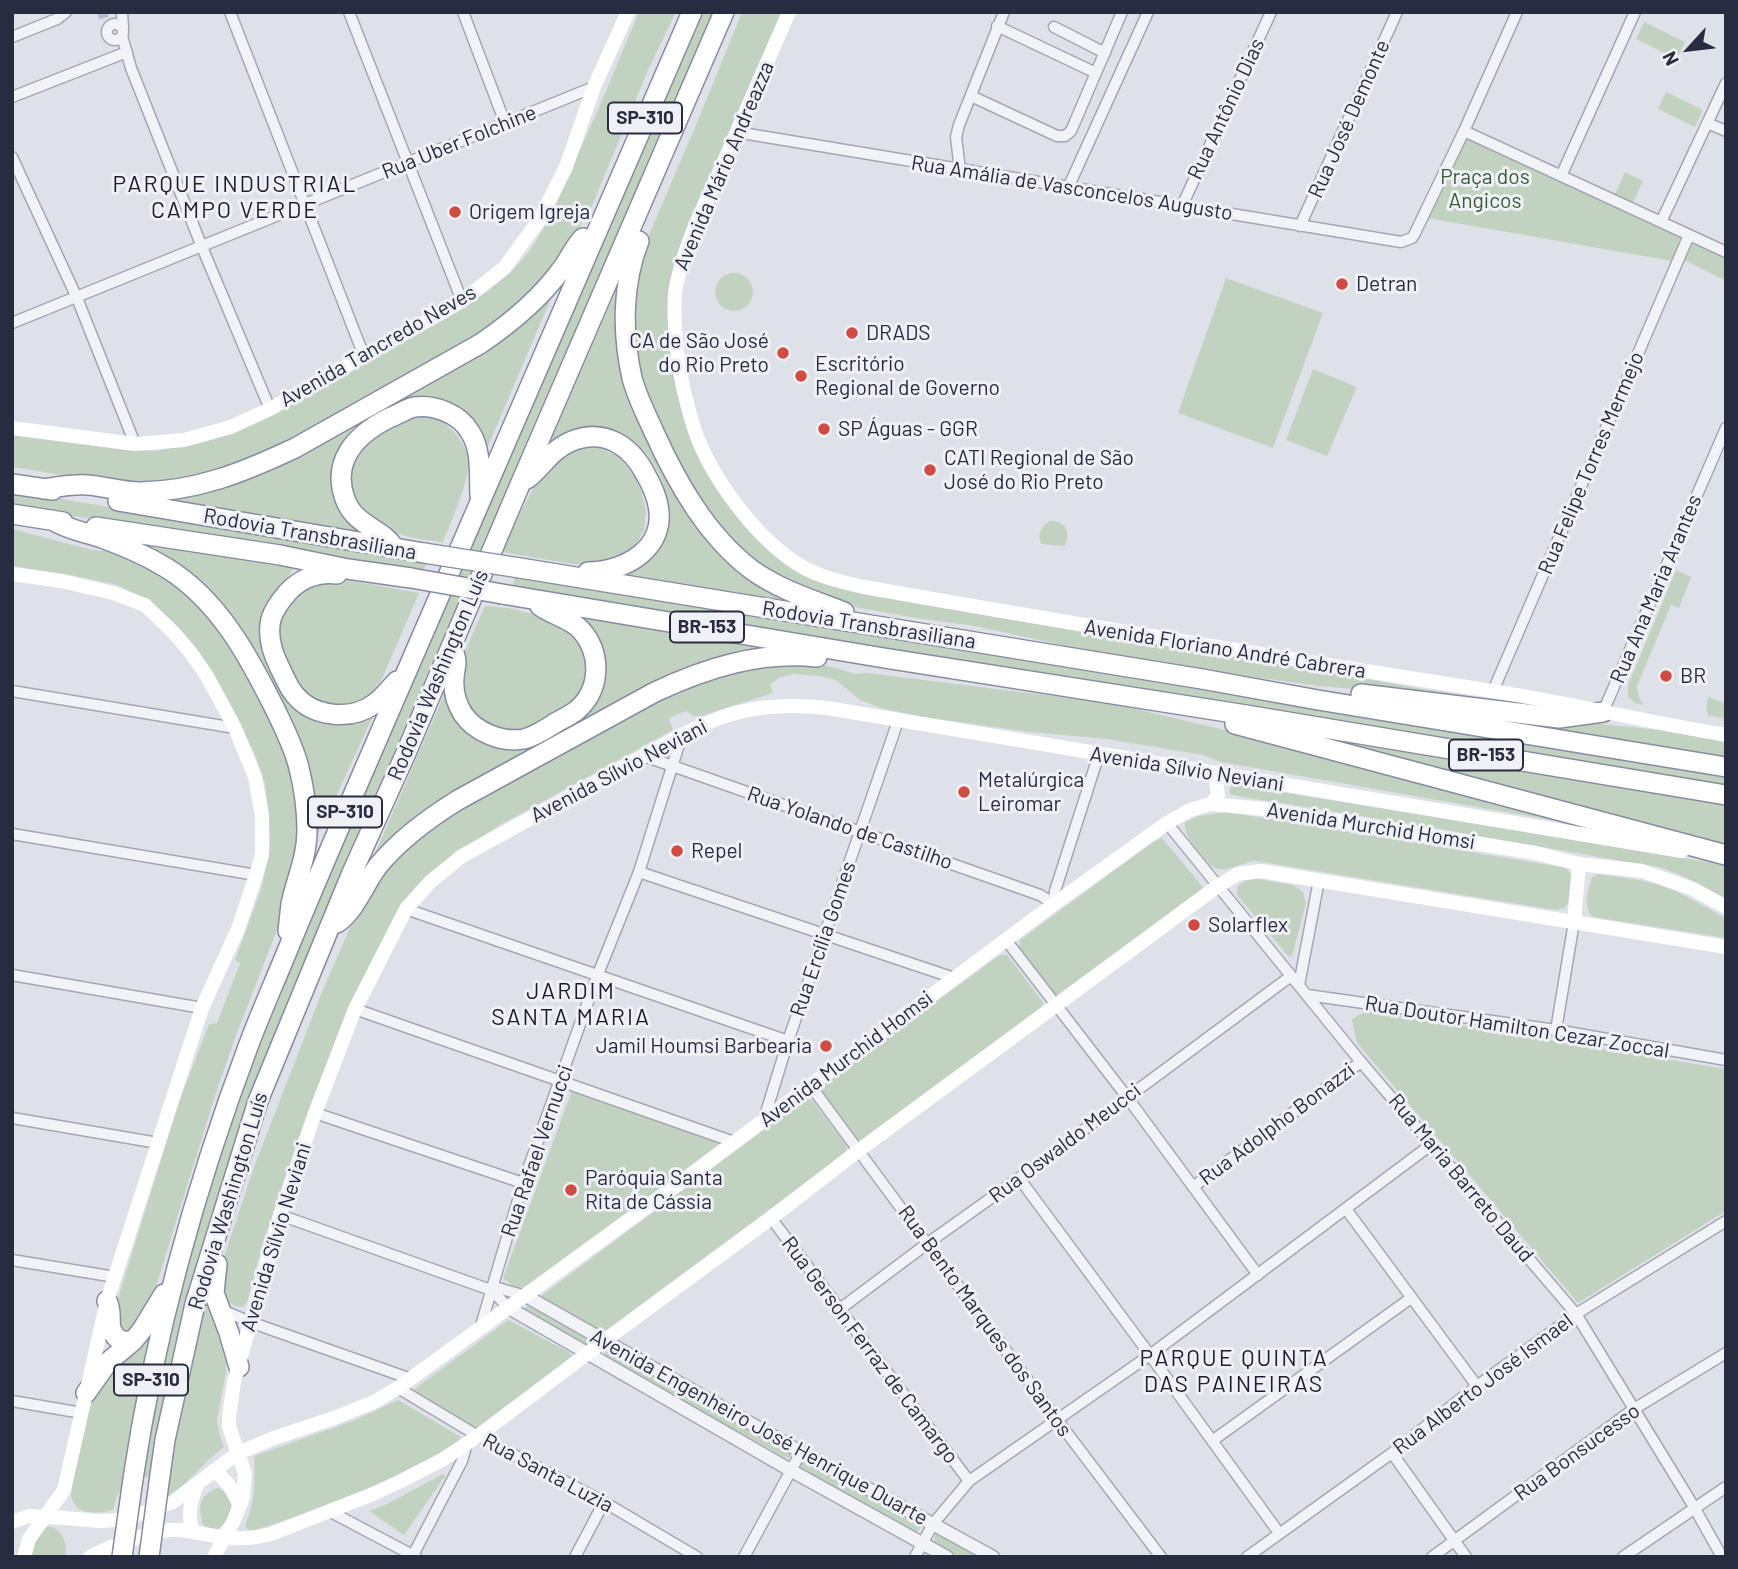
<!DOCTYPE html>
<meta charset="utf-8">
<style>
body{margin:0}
#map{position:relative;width:1738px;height:1569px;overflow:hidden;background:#dfe1e9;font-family:Barlow,sans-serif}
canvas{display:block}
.frame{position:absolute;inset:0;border:14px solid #282c40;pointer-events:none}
.north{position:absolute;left:1654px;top:14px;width:70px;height:70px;-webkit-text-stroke:5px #eff1f6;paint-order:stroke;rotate:243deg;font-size:19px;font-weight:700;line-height:28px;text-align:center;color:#282c40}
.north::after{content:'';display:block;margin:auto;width:24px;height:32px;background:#282c40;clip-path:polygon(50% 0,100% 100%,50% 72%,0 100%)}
</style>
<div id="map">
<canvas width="1738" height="1569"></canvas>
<div class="frame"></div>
<div class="north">N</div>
</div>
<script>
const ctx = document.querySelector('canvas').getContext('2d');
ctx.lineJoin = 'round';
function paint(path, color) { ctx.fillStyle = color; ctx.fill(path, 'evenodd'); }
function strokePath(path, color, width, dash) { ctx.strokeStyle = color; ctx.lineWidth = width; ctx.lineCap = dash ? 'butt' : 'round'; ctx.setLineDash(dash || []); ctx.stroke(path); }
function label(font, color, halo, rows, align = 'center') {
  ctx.font = font + ' Barlow,sans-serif'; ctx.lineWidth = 6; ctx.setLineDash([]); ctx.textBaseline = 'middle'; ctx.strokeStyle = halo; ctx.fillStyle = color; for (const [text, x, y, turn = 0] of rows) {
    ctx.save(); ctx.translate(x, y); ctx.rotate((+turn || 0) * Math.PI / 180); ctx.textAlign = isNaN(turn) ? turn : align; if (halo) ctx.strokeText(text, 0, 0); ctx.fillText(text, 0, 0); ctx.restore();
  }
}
paint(new Path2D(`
 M639 12H676L648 70 592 206 569 245 549 273 496 325 282 448 206 477 148 484 62 475 12 467V434L121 449 155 451 190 445 213 439 237 431 383 353 445 319 488 291 511 272 528 253 548 222 600 105Z
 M699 12H715L536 419 459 601 434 667 325 918 151 1477H139L170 1316 244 1077 333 862 386 746 446 599Z
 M742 12H783L671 281 668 333 677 392 707 468 803 572 1174 644 1428 690H1432L1546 710 1375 691 1319 686 1211 671 1103 654 975 626 916 618 849 606 825 600 764 568 744 553 726 535 703 504 656 420 639 369 634 332V290L643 249 701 113Z
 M1644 22 1685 42 1677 59 1636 39Z
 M1666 92 1703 110 1695 127 1658 109Z
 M1467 138 1681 236 1672 261 1428 218Z
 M1625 172 1643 181 1633 203 1615 194Z
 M1694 239 1726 254V281L1684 260Z
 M715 292a19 19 0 1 1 38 0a19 19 0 1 1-38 0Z
 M1226 278 1323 313 1273 448 1178 413Z
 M620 282V347L696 518 800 606 621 575C630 569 642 564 649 558 655 552 664 539 667 531 671 519 669 510 667 499 660 460 631 428 591 426 576 426 563 433 551 440Z
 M556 287 486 451 467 413 445 401 421 399 369 416 350 431 336 456 364 535 149 497 264 466Z
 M1313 369 1357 387 1327 456 1286 440Z
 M413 414C432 416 442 419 456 434 461 440 467 450 468 458 472 476 450 524 443 542 403 539 347 525 351 474 352 460 359 446 370 436 381 427 399 421 413 414Z
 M597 446 619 457 635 477 642 493 646 512 644 531 634 547 620 558 578 565 502 552C513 530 540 465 560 454 571 448 585 448 597 446Z
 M12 490 427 563 422 573 12 506Z
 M1050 521C1065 520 1072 534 1065 546L1041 544C1037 534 1041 526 1050 521Z
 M12 529 92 550 102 551 105 548 151 565 213 615 284 735 303 830 288 902 235 1038 214 1099 149 1309 133 1332 122 1335 116 1309 119 1295 179 1102 209 1024 217 1023 240 963 235 960 262 887 270 847 269 813 265 784 255 755 228 701 197 649 171 620 148 601 118 585 71 575 12 566Z
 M131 541 294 568 267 608 263 624 312 715 376 710 312 848 308 779 232 623Z
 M1676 570 1691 577 1679 608 1671 605 1637 686 1639 698 1644 705 1635 703 1628 697V685Z
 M515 576 899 638 1726 776V787L511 589Z
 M342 579 419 593 381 681 368 696 348 705 329 704 310 696 298 685 277 644 281 609 313 580Z
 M485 606 508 608 530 613 574 635 586 657 587 681 573 702 558 713 537 724 518 730 502 731 482 723 469 709 460 690 462 658Z
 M577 615 776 650 667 679 370 865 444 695 459 720 502 745 595 694Z
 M811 663 836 668 856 674 867 673 1110 703 1263 739 1574 824 1221 762 1203 755 1107 739 1031 732 922 717 881 708 860 700 836 680 820 676 793 674 779 678 770 684 773 693 701 716H693L686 711 669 718 673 730 500 825 458 852 403 905 294 1156 263 1242 247 1302 242 1307 235 1306 227 1301 222 1292 223 1260 254 1167 322 992 362 900 403 851 450 815 634 711 696 682 761 665Z
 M1708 697 1726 704V719L1708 715 1706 709Z
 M1435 707 1659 730 1726 741V758L1489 719Z
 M1317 737 1726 805V848Z
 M1232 784 1726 865V900L1687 878 1662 868 1417 825 1237 796 1230 794 1229 792Z
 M1227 812 1562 867 1567 869 1573 877 1568 903 1565 908 1555 910 1256 861C1240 862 1226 876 1210 865 1201 854 1183 837 1185 822L1199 816Z
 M1162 838 1203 887 1201 892 1055 997 1019 948 1020 940 1153 842Z
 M1599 874C1621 878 1644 879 1665 887 1687 895 1706 908 1726 918V938L1593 917C1582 906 1588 891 1592 877Z
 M1252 878 1293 885 1303 892 1306 904 1292 956 1290 957 1288 956 1237 895V887L1243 882Z
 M1000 955H1007L1043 1002 1041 1011 859 1143 823 1092V1087L827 1082Z
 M1368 1010 1726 1069V1211L1578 1303 1357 1043 1352 1019Z
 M573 1088 721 1143 538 1279 524 1288 513 1286 503 1278Z
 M805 1099 812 1100 846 1145 847 1152 604 1332 541 1296Z
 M206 1293 227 1355 226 1372 217 1420 219 1433 224 1447C203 1462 189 1484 167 1497L179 1414Z
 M529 1306 583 1336 589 1341 588 1344 581 1346 523 1310 526 1307Z
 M508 1320 567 1351 573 1356 476 1429 412 1391Z
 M149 1339 133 1417 121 1492 117 1495 113 1510C97 1514 73 1516 71 1494 74 1470 87 1399 101 1382 106 1375 113 1367 119 1361 128 1354 139 1352 144 1340Z
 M607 1349 792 1451 793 1455 790 1458H786L609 1360 605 1357V1352Z
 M398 1400 461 1437 459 1443 365 1493 253 1531 248 1530 245 1525C256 1500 255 1482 254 1456L353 1421Z
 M805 1461 918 1522 921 1525C920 1529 919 1531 914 1532L800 1471 801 1463Z
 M443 1474 445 1476 404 1535 369 1511 387 1504Z
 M217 1488 226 1492C228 1496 230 1499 231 1503 232 1515 223 1528 213 1531L203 1525C198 1505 198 1497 217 1488Z
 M47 1527H52C64 1533 68 1544 65 1557H31C34 1545 36 1534 47 1527Z
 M938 1532 983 1557H959L936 1544 934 1541 935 1535Z`), '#c1d3c0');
strokePath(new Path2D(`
 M102 12 104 18`), '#babdc7', 10, [10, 5]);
const minor = new Path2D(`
 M122 12 123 28
 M230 12 364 356
 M349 12 462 301
 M463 12 505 123
 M107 32a8 8 0 1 1 16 0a8 8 0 1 1-16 0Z
 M997 26 1096 73
 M1054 27 1105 53
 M122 36 131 68 202 247 270 409
 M12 37 57 19 66 12
 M971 96 1057 136H1065L1071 131 1122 12
 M12 97 127 52
 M1707 123 1726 131
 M1464 131 1726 252
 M736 132 1401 242 1412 238 1415 233 1464 131 1517 12
 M12 157 77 298 135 444
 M960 170 956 137 959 125 1004 12
 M1561 176 1635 12
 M1068 188 1148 12
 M1182 206 1271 12
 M1661 222 1726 83
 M1300 226 1397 12
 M12 323 594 87
 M12 691 235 728
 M1493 691 1689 235
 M1603 712 1726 428
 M644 756 1040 895 1054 904 1055 891 1099 754
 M1167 823 1361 1062 1576 1314 1694 1507 1722 1557
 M12 834 256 875
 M639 872 954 978
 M406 909 788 1041
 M1006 940 1127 1097 1258 1275
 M12 975 202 1008
 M1299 985 1319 880
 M1307 995 1556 1030 1726 1060
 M355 1009 734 1142
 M1556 1030 1574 922
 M810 1085 1058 1421 1161 1557
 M315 1113 523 1183
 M12 1118 158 1143
 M764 1119 788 1041 898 721
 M1019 1178 1150 1355 1279 1533
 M1193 1187 1361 1062
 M1346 1209 1477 1386
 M280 1215 491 1290 498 1288 526 1296
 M771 1218 969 1481
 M12 1260 115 1277
 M491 1290 509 1308
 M220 1309 250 1322 411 1379
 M840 1309 928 1243 1019 1178 1291 976
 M480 1329 523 1183 598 974 639 872 682 735
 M398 1388 478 1436 604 1502 697 1557
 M12 1401 82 1413
 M1212 1441 1411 1298
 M1392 1453 1466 1557
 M329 1511 416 1557
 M412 1557 462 1461 467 1443
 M575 1557 604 1502
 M744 1557 801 1452
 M915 1557 933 1524 969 1481 1150 1355 1432 1144
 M1247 1557 1392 1453 1477 1386 1576 1314 1726 1221
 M1432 1557 1634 1409 1726 1353
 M1623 1557 1726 1487`);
const tertiary = new Path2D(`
 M526 1296 801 1452 993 1557
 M509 1308 792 1471 947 1557`);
const motorway = new Path2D(`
 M639 241C622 284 622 333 632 378 637 397 646 414 654 432 677 483 707 536 752 570 780 590 813 600 844 612
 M527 479C543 466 552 449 572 441 605 428 631 446 646 475 651 484 656 494 658 505 667 548 625 572 588 572
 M12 484 53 490
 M43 489C57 487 72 484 87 485 104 486 122 492 140 492 198 491 244 472 295 448L480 344C511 323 539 300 561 270 569 260 574 247 583 238
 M118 501 424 553
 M12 514 63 522
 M52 520C69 530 84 532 102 538 124 546 145 555 165 567 218 599 248 655 275 709 284 728 294 747 299 768 304 788 307 810 307 831 307 857 296 880 291 904 290 913 289 922 288 931
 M96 527 280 555 348 569 411 578
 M394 547C380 527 355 526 345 499 331 460 357 434 389 418 397 415 406 409 414 407 434 404 460 414 470 432 482 450 479 475 480 496
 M520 568 1202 679 1318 700 1726 767
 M337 574C319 572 301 578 288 592 281 600 274 609 271 619 267 636 272 652 279 666 284 676 288 687 295 695 313 717 351 721 374 704 383 698 390 688 397 681
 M502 594 884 658 1246 715 1726 795
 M452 646C453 651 456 657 456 662 456 667 454 673 454 678 453 690 456 703 463 714 475 732 502 743 524 739 536 736 547 728 557 722 563 719 570 715 576 711 601 690 602 654 581 630 570 618 552 615 540 606
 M1361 694 1559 718 1603 712
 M1235 724 1726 855
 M337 923C356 910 364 884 378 866 400 839 429 818 458 800L655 692C706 668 760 651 817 657
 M217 1264 214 1293 229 1333 239 1367
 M107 1301C115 1316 103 1329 121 1341H133
 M86 1393 108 1362 133 1341 142 1330 164 1294
 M160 1475 165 1440 195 1304 258 1101 351 875 406 753 519 487 724 12
 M133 1479C155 1331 196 1185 249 1044 261 1012 275 981 288 949 326 857 366 765 406 673 502 453 595 232 692 12`);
strokePath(minor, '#a4a7b3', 13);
strokePath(tertiary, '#a4a7b3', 15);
strokePath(motorway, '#878ba0', 22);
strokePath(minor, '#f2f3f7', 10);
strokePath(tertiary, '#f2f3f7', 12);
strokePath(new Path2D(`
 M789 12C766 64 744 116 721 168 705 203 685 244 677 282 672 301 675 331 677 350 680 377 686 403 694 428 710 477 756 538 799 565 819 577 842 582 864 587 1073 624 1282 658 1492 691 1570 703 1647 722 1726 735
 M12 428 135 444 184 440 231 427 270 409 462 301 504 268 540 219 566 167 594 87 628 12
 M12 574 61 581 113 593 145 605 174 633 191 653 207 676 235 728 255 777 262 816V855L256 875 238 929 202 1008 107 1301 64 1490 29 1539 24 1557
 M1211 804 1218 795 1215 773
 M1574 922 1579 864
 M213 1471C228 1479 233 1492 240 1506
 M12 1522 29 1516 65 1518 100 1521 116 1520 137 1515 173 1502 238 1453 274 1438 334 1418 374 1402 398 1388 685 1179 1054 904 1167 823 1190 810 1211 804 1264 809 1535 853 1579 864 1642 871 1693 889 1726 907
 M193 1532C187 1516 190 1501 197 1485
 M90 1557C108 1547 158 1528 179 1530 215 1534 232 1544 271 1534L373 1494 401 1481 442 1460 478 1436 604 1341 771 1218 858 1151 1218 886 1238 874 1261 871 1726 947
 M214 1557 233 1522 243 1498 244 1487 245 1474 229 1426V1416L234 1382 280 1215 315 1113 355 1009 406 909 430 882 462 856 682 735C702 726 722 715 744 711 772 705 799 705 827 708L1682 851`), '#fff', 14);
strokePath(motorway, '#fff', 19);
const motorwayBridge = new Path2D(`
 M424 553 520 568
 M411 578 502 594
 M122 1557 133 1479
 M149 1557 160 1475`);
strokePath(motorwayBridge, '#878ba0', 22, []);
strokePath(motorwayBridge, '#fff', 19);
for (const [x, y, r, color] of [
 [455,212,7,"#d04b42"],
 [1342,284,7,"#d04b42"],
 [852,333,7,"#d04b42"],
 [783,353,7,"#d04b42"],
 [801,376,7,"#d04b42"],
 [824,429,7,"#d04b42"],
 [930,470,7,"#d04b42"],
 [1666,676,7,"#d04b42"],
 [964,792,7,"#d04b42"],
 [677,851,7,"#d04b42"],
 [1194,925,7,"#d04b42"],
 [826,1046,7,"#d04b42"],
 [571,1190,7,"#d04b42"]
]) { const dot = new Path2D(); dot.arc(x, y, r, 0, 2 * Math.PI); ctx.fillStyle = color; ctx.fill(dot); strokePath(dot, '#eff1f6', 2.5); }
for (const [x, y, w] of [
 [645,118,74],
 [707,627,74],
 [1486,755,74],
 [345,812,74],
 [151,1380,74]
]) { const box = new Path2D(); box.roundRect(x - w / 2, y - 15.5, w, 31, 5); ctx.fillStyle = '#eff1f6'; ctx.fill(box); strokePath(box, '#282c40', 2); }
label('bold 19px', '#282c40', null, [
 ["SP-310",645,118],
 ["BR-153",707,627],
 ["BR-153",1486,755],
 ["SP-310",345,812],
 ["SP-310",151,1380]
]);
label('21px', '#282c40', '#eff1f6', [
 ["Rua Antônio Dias",1226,109,-65],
 ["Rua José Demonte",1349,119,-66],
 ["Rua Uber Folchine",459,142,-22],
 ["Avenida Mário Andreazza",724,166,-67],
 ["Rua Amália de Vasconcelos Augusto",1072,188,9],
 ["Avenida Tancredo Neves",378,346,-30],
 ["Rua Felipe Torres Mermejo",1591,463,-67],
 ["Rodovia Transbrasiliana",310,534,10],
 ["Rua Ana Maria Arantes",1656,589,-67],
 ["Rodovia Transbrasiliana",869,625,9],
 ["Avenida Floriano André Cabrera",1225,649,9],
 ["Rodovia Washington Luís",438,675,-67],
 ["Avenida Sílvio Neviani",1187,769,9],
 ["Avenida Sílvio Neviani",619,771,-28],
 ["Avenida Murchid Homsi",1371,826,9],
 ["Rua Yolando de Castilho",850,828,19],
 ["Rua Ercília Gomes",823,939,-71],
 ["Rua Doutor Hamilton Cezar Zoccal",1517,1027,9],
 ["Avenida Murchid Homsi",846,1059,-37],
 ["Rua Adolpho Bonazzi",1277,1124,-37],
 ["Rua Oswaldo Meucci",1065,1143,-37],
 ["Rua Rafael Vernucci",537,1151,-71],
 ["Rua Maria Barreto Daud",1461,1178,50],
 ["Rodovia Washington Luís",228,1201,-73],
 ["Avenida Sílvio Neviani",276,1237,-73],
 ["Rua Bento Marques dos Santos",985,1321,54],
 ["Rua Gerson Ferraz de Camargo",870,1350,53],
 ["Rua Alberto José Ismael",1483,1384,-37],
 ["Avenida Engenheiro José Henrique Duarte",759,1427,29],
 ["Rua Bonsucesso",1577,1452,-36],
 ["Rua Santa Luzia",548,1473,28]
]);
label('21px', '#355c36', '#eff1f6', [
 ["Praça dos",1485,177],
 ["Angicos",1485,201]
]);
label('21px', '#282c40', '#eff1f6', [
 ["Origem Igreja",469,212],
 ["Detran",1356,284],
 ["DRADS",866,333],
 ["CA de São José",769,341,"right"],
 ["do Rio Preto",769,365,"right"],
 ["Escritório",815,364],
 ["Regional de Governo",815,388],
 ["SP Águas - GGR",838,429],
 ["CATI Regional de São",944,458],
 ["José do Rio Preto",944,482],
 ["BR",1680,676],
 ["Metalúrgica",978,780],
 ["Leiromar",978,804],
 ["Repel",691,851],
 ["Solarflex",1208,925],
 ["Jamil Houmsi Barbearia",812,1046,"right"],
 ["Paróquia Santa",585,1178],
 ["Rita de Cássia",585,1202]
], 'left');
ctx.letterSpacing = '2px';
label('23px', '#1a1d31', '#eff1f6', [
 ["PARQUE INDUSTRIAL",235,184],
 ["CAMPO VERDE",235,210],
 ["JARDIM",571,991],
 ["SANTA MARIA",571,1017],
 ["PARQUE QUINTA",1234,1358],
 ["DAS PAINEIRAS",1234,1384]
]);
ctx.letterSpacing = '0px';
</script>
